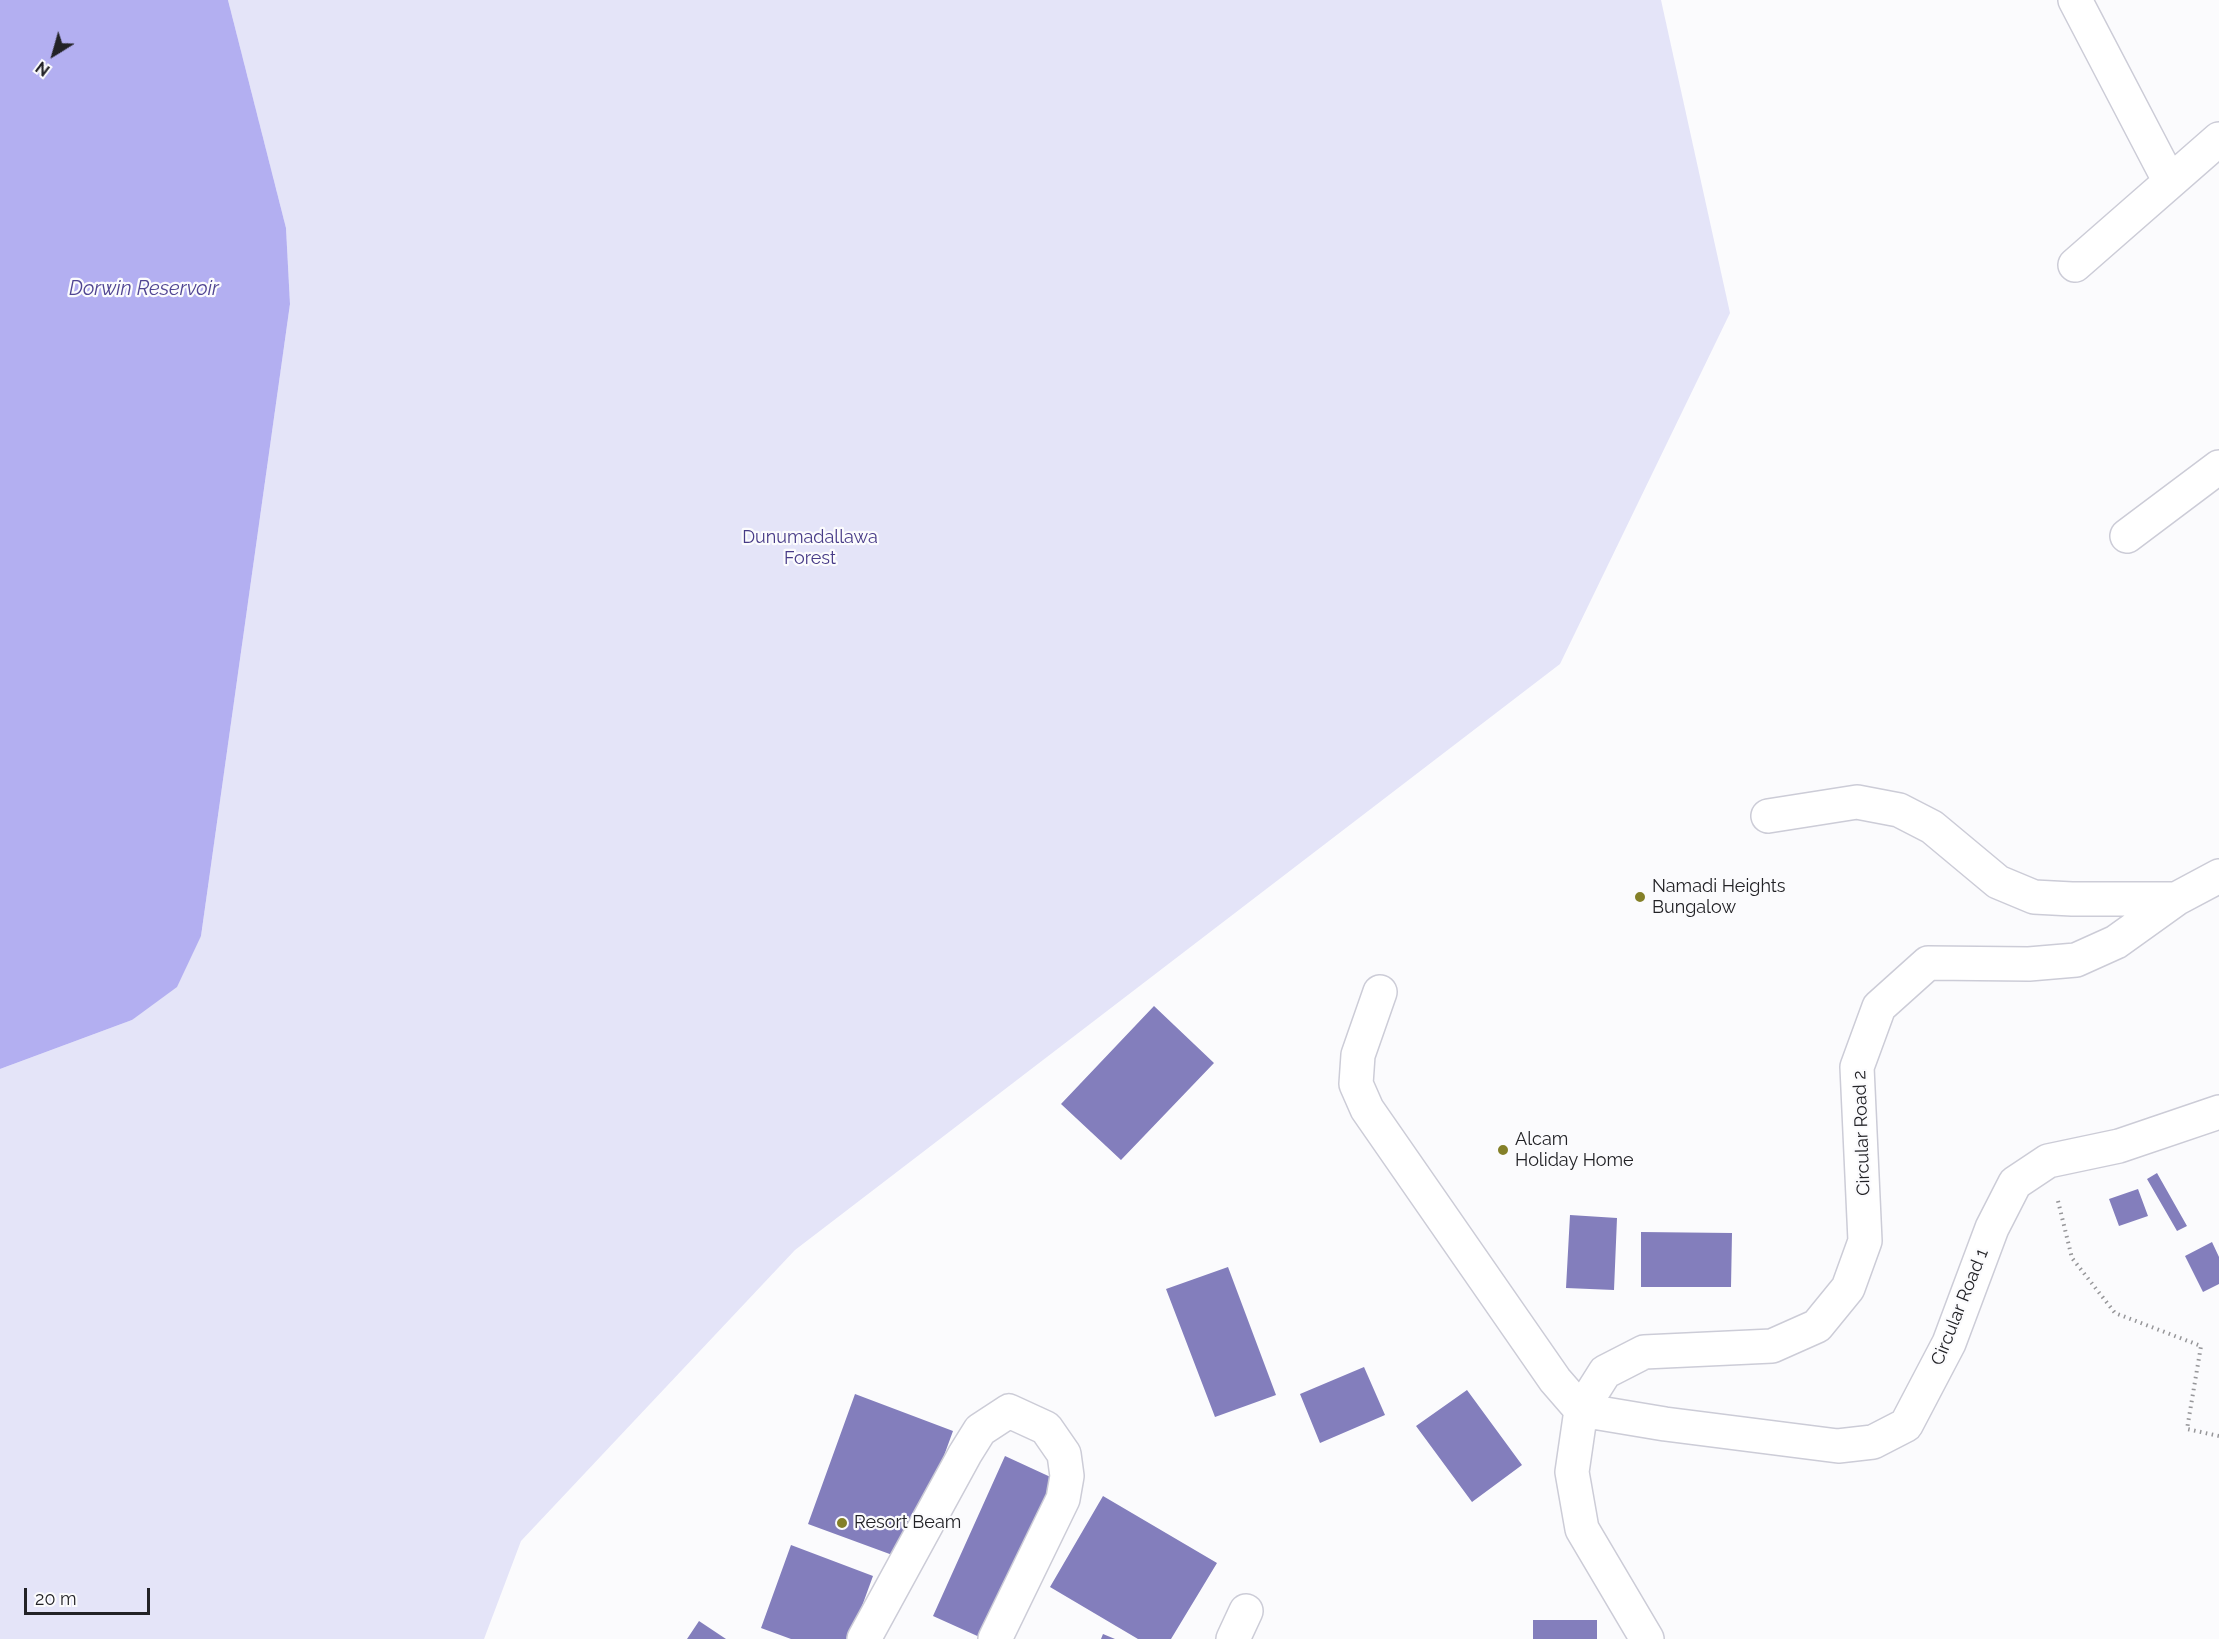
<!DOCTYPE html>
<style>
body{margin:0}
#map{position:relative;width:2219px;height:1639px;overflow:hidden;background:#fbfbfd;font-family:Raleway,sans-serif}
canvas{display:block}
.north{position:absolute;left:24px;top:24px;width:60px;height:60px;-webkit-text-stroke:4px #fbfbfd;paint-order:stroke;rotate:217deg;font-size:16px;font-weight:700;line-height:24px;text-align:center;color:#222226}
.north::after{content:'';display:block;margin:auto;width:21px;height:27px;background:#222226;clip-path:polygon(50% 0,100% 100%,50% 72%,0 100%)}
.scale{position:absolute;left:24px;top:1588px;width:126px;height:27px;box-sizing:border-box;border:3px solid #222226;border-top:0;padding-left:8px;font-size:18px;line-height:21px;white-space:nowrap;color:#222226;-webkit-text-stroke:4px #fbfbfd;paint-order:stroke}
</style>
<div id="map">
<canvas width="2219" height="1639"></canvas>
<div class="north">N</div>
<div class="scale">20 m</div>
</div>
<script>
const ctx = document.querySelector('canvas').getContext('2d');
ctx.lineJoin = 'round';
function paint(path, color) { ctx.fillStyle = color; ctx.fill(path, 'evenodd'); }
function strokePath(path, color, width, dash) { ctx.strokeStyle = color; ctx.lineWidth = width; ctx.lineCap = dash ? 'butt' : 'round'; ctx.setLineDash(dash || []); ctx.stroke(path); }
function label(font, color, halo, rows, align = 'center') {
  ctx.font = font + ' Raleway,sans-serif'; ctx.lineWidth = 4.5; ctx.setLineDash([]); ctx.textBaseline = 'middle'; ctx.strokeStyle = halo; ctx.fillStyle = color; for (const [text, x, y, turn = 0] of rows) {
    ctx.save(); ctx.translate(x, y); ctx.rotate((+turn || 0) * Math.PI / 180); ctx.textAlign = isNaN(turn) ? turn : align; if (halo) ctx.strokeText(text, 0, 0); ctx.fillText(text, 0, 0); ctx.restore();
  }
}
paint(new Path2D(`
 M228 0H1661L1730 313 1560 664 795 1250 521 1541 484 1639H0V1069L132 1020 201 936 290 304 286 228Z`), '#e4e4f8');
paint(new Path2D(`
 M0 0H228L286 228 290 304 201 936 177 987 132 1020 0 1069Z`), '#b3aff1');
paint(new Path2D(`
 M1154 1006 1214 1063 1121 1160 1061 1104Z
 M2157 1173 2187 1226 2177 1231 2147 1179Z
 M2138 1189 2148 1216 2119 1226 2109 1199Z
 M1570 1215 1617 1218 1614 1290 1566 1288Z
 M1641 1232 1732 1233 1731 1287H1641Z
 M2212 1242 2219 1257V1284L2203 1292 2185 1256Z
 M1228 1267 1276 1395 1215 1417 1166 1289Z
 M1364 1367 1385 1415 1320 1443 1300 1394Z
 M1467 1390 1522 1465 1472 1502 1416 1426Z
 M855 1394 953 1431 906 1560 808 1524Z
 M1005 1456 1057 1480 984 1639 933 1616Z
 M1103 1496 1217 1563 1171 1639H1138L1050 1587Z
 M791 1545 873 1576 850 1639H791L761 1628Z
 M1533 1620H1597V1639H1533Z
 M699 1621 726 1639H687Z
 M1103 1634 1115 1639H1101Z`), '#837ebc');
const minor = new Path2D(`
 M2075 0 2170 182
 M2075 265 2219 139
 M2127 536 2219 467
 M1768 816 1857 802 1899 810 1932 827 1998 882 2034 897 2072 899H2176
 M1380 992 1358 1055 1356 1084 1367 1109 1555 1380 1581 1410
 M1581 1410 1665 1424 1838 1446 1873 1442 1906 1425 1949 1343 1992 1228 2015 1183 2048 1161 2119 1146 2219 1112
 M864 1639 965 1454 980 1430 1009 1411 1046 1428 1064 1454 1067 1476 1063 1499 995 1639
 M1233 1639 1246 1611
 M1647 1639 1582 1529 1572 1472 1581 1410 1605 1372 1644 1352 1772 1346 1817 1326 1848 1288 1865 1241 1857 1067 1879 1007 1928 963 2029 964 2076 960 2116 942 2176 899 2219 876`);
strokePath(minor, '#ccccd7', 36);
strokePath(new Path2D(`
 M2058 1201 2072 1258 2115 1313 2201 1346 2187 1429 2219 1436`), '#969699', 4, [1.5, 4.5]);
strokePath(minor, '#fff', 33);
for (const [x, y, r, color] of [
 [1640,897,6,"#848028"],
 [1503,1150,6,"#848028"],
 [842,1523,6,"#848028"]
]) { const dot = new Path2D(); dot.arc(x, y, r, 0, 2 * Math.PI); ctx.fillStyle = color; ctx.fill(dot); strokePath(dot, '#fbfbfd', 2); }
label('18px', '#473b87', '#fbfbfd', [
 ["Dunumadallawa",810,538],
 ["Forest",810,559]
]);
label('18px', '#222226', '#fbfbfd', [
 ["Namadi Heights",1652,887],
 ["Bungalow",1652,908],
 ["Alcam",1515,1140],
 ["Holiday Home",1515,1161],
 ["Resort Beam",854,1523]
], 'left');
label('18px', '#222226', '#fbfbfd', [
 ["Circular Road 2",1862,1133,-92],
 ["Circular Road 1",1960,1307,-68]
]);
label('italic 20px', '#504592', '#fbfbfd', [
 ["Dorwin Reservoir",144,289]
]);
</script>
